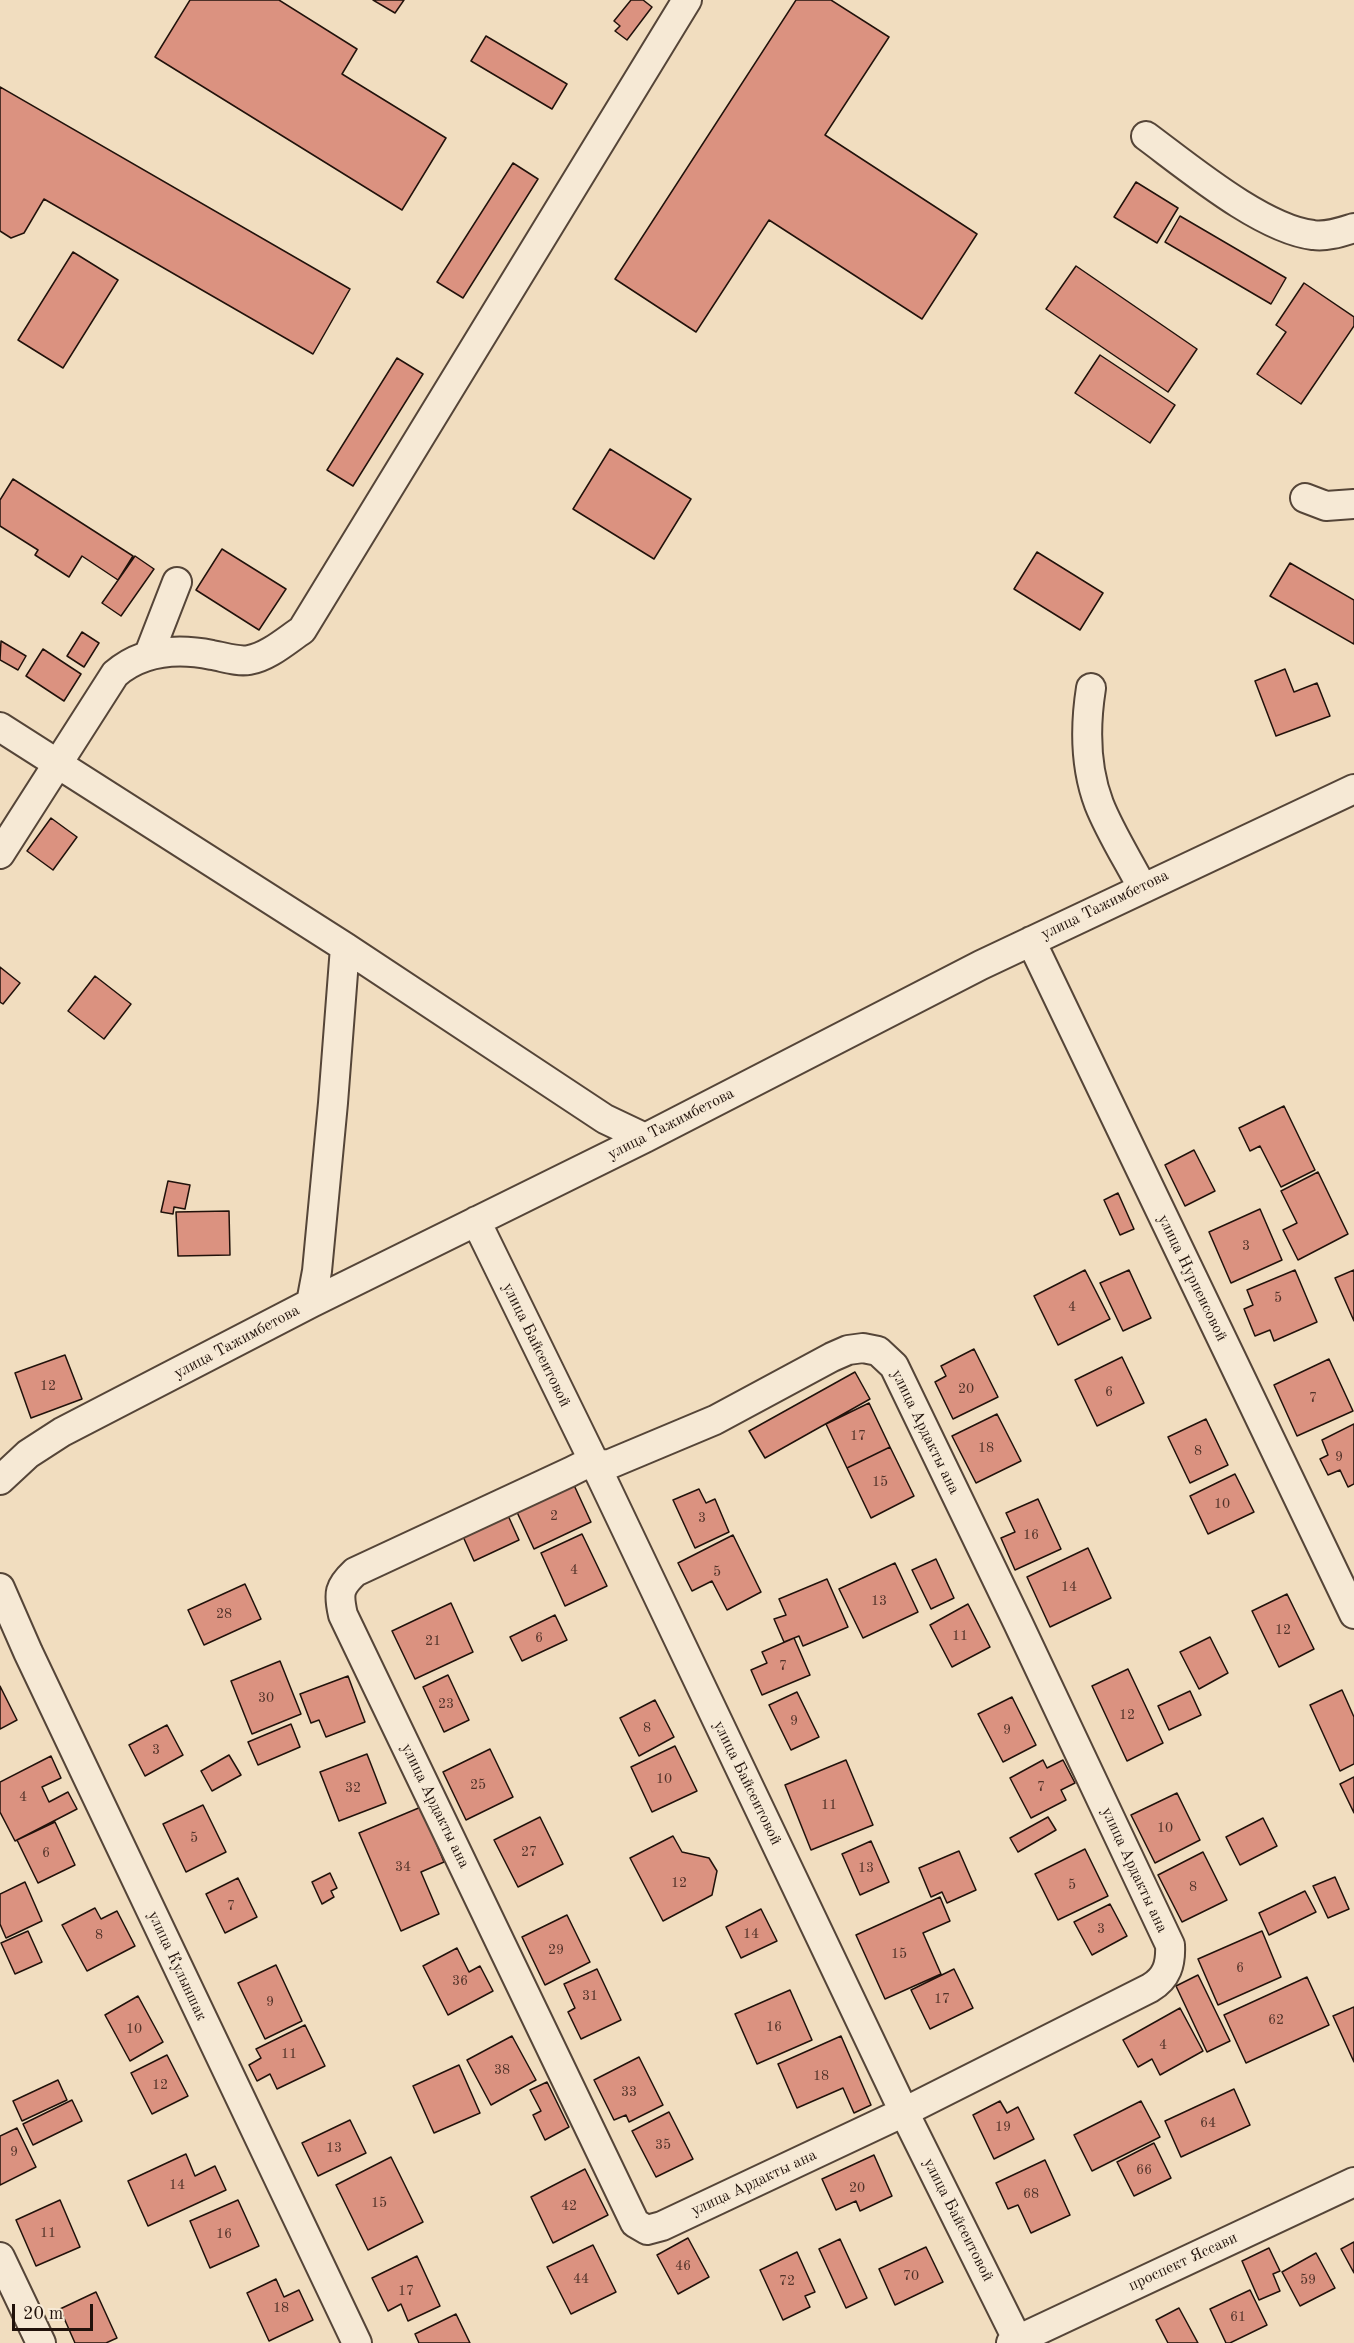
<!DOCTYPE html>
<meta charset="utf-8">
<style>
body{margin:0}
#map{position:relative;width:1354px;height:2343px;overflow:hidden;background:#f1ddbf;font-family:"Old Standard TT",serif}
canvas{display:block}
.scale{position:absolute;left:12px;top:2304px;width:81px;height:27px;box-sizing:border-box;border:3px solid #21120b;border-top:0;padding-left:8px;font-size:18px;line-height:21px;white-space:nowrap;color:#21120b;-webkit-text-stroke:4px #f6e9d5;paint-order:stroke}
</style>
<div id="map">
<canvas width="1354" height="2343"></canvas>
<div class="scale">20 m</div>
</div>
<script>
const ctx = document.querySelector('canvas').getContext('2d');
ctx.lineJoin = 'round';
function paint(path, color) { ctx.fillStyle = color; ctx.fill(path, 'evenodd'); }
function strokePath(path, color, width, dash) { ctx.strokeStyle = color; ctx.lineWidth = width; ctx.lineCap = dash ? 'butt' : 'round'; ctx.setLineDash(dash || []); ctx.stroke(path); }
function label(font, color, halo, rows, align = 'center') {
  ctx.font = font + ' "Old Standard TT",serif'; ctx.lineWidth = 6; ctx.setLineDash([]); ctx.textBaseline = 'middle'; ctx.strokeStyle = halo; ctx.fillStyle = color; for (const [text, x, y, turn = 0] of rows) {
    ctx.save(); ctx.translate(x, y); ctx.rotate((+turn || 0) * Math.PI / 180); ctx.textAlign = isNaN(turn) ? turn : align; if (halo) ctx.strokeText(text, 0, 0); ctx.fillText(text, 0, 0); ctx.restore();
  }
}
const building = new Path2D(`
 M190 0H279L357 49 342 74 446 138 402 210 155 57Z
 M373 0H404L395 13Z
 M631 0H643L652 7 627 40 615 31 620 26 614 21Z
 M796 0H831L889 37 825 135 977 234 922 319 769 220 696 332 615 279Z
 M486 36 567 84 552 109 471 61Z
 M0 87 350 289 313 354 44 199 24 233 11 238 0 231Z
 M513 163 538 179 463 298 437 282Z
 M1136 182 1178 208 1157 243 1114 217Z
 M1180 216 1286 278 1271 304 1165 242Z
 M73 252 118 280 63 368 18 340Z
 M1076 266 1197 349 1168 392 1046 309Z
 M1304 283 1354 317V326L1301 404 1257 374 1286 332 1276 325Z
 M1100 355 1175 405 1150 443 1075 393Z
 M397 358 423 374 353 486 327 470Z
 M610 449 691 499 654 559 573 509Z
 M13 479 133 556 118 580 82 556 69 577 35 555 38 550 0 526V500Z
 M222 549 286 589 259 630 196 590Z
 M1037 552 1103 593 1080 630 1014 589Z
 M135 556 154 569 121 616 102 603Z
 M1290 563 1354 600V644L1270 596Z
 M82 632 99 643 84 667 67 656Z
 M1 641 26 656 18 670 0 660Z
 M43 649 81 674 64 701 26 676Z
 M1285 669 1294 692 1317 683 1330 716 1276 736 1255 681Z
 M51 818 77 837 53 870 27 851Z
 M0 967 20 983 3 1004 0 1002Z
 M95 976 131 1004 104 1039 68 1011Z
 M1284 1106 1315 1170 1281 1187 1260 1146 1250 1151 1239 1128Z
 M1194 1150 1215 1191 1185 1206 1165 1165Z
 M1318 1172 1348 1234 1298 1260 1283 1230 1297 1223 1281 1191Z
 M168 1181 190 1185 185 1209 174 1207 173 1214 161 1212Z
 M1118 1193 1134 1229 1120 1235 1104 1200Z
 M1260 1209 1282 1260 1231 1283 1209 1232Z
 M229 1211 230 1255 178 1256 176 1212Z
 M1085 1270 1110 1319 1058 1345 1034 1296Z
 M1129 1270 1151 1318 1123 1331 1100 1283Z
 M1295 1270 1317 1322 1274 1341 1270 1330 1255 1336 1244 1309 1253 1305 1247 1290Z
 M1354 1270V1321L1335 1278Z
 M974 1349 998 1397 953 1419 935 1382 946 1376 941 1366Z
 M65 1355 82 1399 31 1418 15 1373Z
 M1122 1357 1144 1403 1097 1426 1075 1380Z
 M1329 1359 1353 1411 1297 1436 1274 1385Z
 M855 1372 870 1399 765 1458 749 1431Z
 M869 1403 890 1447 847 1468 826 1424Z
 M997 1414 1021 1461 976 1483 952 1436Z
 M1206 1419 1228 1465 1190 1483 1168 1437Z
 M1354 1424V1484L1348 1487 1340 1470 1328 1475 1320 1459 1328 1455 1322 1440Z
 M890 1447 914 1496 871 1518 847 1468Z
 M1235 1474 1254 1512 1208 1534 1190 1496Z
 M573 1483 591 1522 534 1549 516 1510Z
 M699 1489 706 1503 715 1499 729 1532 695 1548 673 1500Z
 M1038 1499 1061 1549 1015 1570 1001 1538 1015 1532 1006 1513Z
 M506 1511 519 1540 474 1561 461 1532Z
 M582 1534 607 1586 565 1606 541 1553Z
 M733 1535 761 1592 727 1610 712 1581 692 1591 678 1563Z
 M1088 1548 1111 1598 1050 1627 1027 1577Z
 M936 1559 954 1598 931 1609 912 1570Z
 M895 1563 918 1612 863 1638 839 1589Z
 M827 1579 848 1627 803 1646 799 1636 784 1642 774 1619 786 1615 779 1599Z
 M245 1584 261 1619 204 1645 188 1610Z
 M1287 1594 1314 1649 1279 1667 1252 1611Z
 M451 1603 473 1652 415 1679 392 1631Z
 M968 1604 990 1647 952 1667 930 1625Z
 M555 1615 567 1640 522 1661 510 1637Z
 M1210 1637 1228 1673 1199 1689 1180 1652Z
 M794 1638 810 1675 762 1695 751 1670 767 1663 762 1652Z
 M280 1661 301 1714 252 1734 231 1681Z
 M1128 1669 1163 1743 1127 1761 1092 1686Z
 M448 1675 469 1720 444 1732 423 1687Z
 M348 1676 365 1722 326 1737 319 1720 311 1723 300 1694Z
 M0 1686 17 1720 0 1729Z
 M1342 1690 1354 1717V1764L1340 1771 1310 1705Z
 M1190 1691 1201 1715 1169 1730 1158 1706Z
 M797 1692 819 1737 791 1750 769 1705Z
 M1012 1697 1036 1745 1003 1762 978 1714Z
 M655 1700 674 1737 639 1756 620 1718Z
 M291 1724 300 1747 258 1765 248 1742Z
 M167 1725 183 1755 145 1776 129 1745Z
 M675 1746 697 1791 652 1812 631 1767Z
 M490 1749 513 1797 466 1820 443 1772Z
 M367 1754 386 1803 339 1821 320 1772Z
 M229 1755 241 1775 212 1791 201 1771Z
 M51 1756 61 1778 42 1787 49 1802 68 1792 77 1809 15 1841 0 1812V1782Z
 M846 1760 873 1825 811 1850 785 1785Z
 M1043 1760 1047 1768 1063 1760 1075 1783 1061 1790 1066 1800 1031 1818 1010 1778Z
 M1354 1777V1813L1340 1784Z
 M1177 1793 1200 1840 1155 1863 1131 1815Z
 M203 1805 226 1852 186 1872 163 1824Z
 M421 1807 444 1862 421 1872 439 1914 401 1931 359 1833Z
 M540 1817 563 1864 518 1887 494 1840Z
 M1048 1817 1056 1830 1018 1852 1010 1838Z
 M1263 1818 1277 1846 1240 1865 1226 1837Z
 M55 1822 75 1865 38 1883 17 1840Z
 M673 1836 682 1852 709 1858 717 1871 712 1895 663 1921 630 1858Z
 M871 1841 889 1882 860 1895 842 1854Z
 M1085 1849 1108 1896 1058 1920 1035 1874Z
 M959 1851 976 1890 947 1903 942 1892 931 1897 919 1868Z
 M1203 1852 1227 1900 1182 1922 1158 1875Z
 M330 1873 337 1888 331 1891 334 1897 322 1904 312 1882Z
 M1335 1877 1349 1909 1328 1918 1313 1886Z
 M238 1878 257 1917 225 1933 206 1894Z
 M25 1882 42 1921 6 1938 0 1924V1894Z
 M1305 1891 1316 1912 1269 1935 1259 1913Z
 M940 1897 950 1921 923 1933 941 1974 885 1999 856 1935Z
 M1110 1904 1127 1936 1092 1955 1074 1922Z
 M95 1908 101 1919 117 1911 135 1946 87 1971 62 1925Z
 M761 1909 777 1941 741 1958 726 1927Z
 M567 1915 590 1962 545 1985 522 1937Z
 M28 1931 42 1962 15 1974 1 1943Z
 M1262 1931 1281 1977 1218 2005 1198 1959Z
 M457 1948 469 1972 480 1966 493 1991 448 2015 423 1966Z
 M276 1965 302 2021 265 2039 238 1983Z
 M597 1969 621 2020 581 2039 568 2012 575 2008 564 1984Z
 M954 1969 973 2008 930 2029 911 1990Z
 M1198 1975 1230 2041 1207 2052 1176 1986Z
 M1307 1977 1329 2025 1246 2063 1224 2015Z
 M790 1990 812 2040 757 2064 735 2014Z
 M138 1996 163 2042 130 2061 105 2015Z
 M1354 2007V2062L1333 2016Z
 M1180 2008 1203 2051 1160 2075 1152 2059 1138 2067 1123 2040Z
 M305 2025 325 2066 277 2089 270 2074 257 2081 249 2065 261 2058 256 2049Z
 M512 2036 536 2080 491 2105 467 2060Z
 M841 2036 871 2105 854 2113 843 2088 797 2108 778 2064Z
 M167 2055 188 2096 152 2114 131 2073Z
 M639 2057 663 2105 629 2122 626 2115 614 2120 594 2080Z
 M459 2065 480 2113 434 2133 413 2086Z
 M58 2080 67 2100 22 2121 13 2101Z
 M547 2082 569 2127 545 2140 533 2115 541 2111 530 2090Z
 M1234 2089 1250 2125 1181 2157 1165 2121Z
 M72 2100 82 2121 33 2145 23 2124Z
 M1000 2101 1007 2113 1018 2107 1034 2139 994 2159 973 2115Z
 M1141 2101 1160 2137 1092 2171 1074 2135Z
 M669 2112 693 2159 656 2177 632 2131Z
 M350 2120 366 2153 318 2176 302 2143Z
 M17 2128 36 2167 0 2185V2136Z
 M1154 2143 1171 2178 1134 2196 1117 2162Z
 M186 2154 195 2176 215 2166 226 2190 148 2226 128 2181Z
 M874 2155 892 2196 860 2211 856 2201 836 2210 822 2179Z
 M391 2157 423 2222 368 2250 336 2185Z
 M1045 2160 1070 2215 1031 2233 1018 2205 1008 2209 996 2183Z
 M585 2169 608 2215 553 2243 531 2197Z
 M60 2200 80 2247 36 2266 16 2220Z
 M238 2200 259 2246 210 2268 190 2221Z
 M688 2238 709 2277 678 2294 657 2255Z
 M840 2239 867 2298 846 2308 819 2249Z
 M1354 2242V2273L1341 2249Z
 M593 2245 616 2292 571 2314 547 2267Z
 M926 2247 943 2282 895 2305 879 2269Z
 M1269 2248 1280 2271 1273 2274 1280 2291 1259 2300 1242 2261Z
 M797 2252 815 2292 805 2296 810 2307 783 2320 760 2270Z
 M1316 2253 1335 2288 1300 2306 1282 2272Z
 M417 2256 440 2306 408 2321 401 2304 388 2311 372 2278Z
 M276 2279 284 2297 299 2290 313 2320 269 2341 247 2293Z
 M1250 2290 1267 2325 1230 2343H1226L1210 2309Z
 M96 2292 117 2338 106 2343H75L60 2309Z
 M1179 2308 1198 2343H1168L1156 2320Z
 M456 2314 470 2343H419L415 2334Z`);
paint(building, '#db9280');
strokePath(building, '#21120b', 1.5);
const street = new Path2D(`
 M1146 136C1188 167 1262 229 1313 235 1327 237 1341 232 1354 228
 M1305 498 1326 506 1354 504
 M149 654 177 582
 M1091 688C1085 726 1085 767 1099 804 1110 832 1128 860 1142 887
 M0 727 345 947 605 1119 645 1138
 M0 854 115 674C143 650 177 648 212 655 224 657 237 662 249 660 268 657 287 640 302 630L687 0
 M1031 941 1354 1614
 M476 1221 595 1464 904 2112 1019 2343
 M311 1303 317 1271 333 1103 345 947
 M863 1348 878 1351 894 1366 1018 1623 1170 1945C1171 1964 1167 1978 1150 1988L904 2112 662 2226 647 2230 635 2223 343 1615C338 1593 339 1587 355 1572L570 1472 584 1465 610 1464 715 1420 832 1357 848 1350Z
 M0 1480 28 1454 62 1432 311 1303 645 1138 981 965 1354 789
 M0 1588 28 1652 357 2343
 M0 2257 41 2343
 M1011 2343 1354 2182`);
strokePath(street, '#554538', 32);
strokePath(street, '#f6e9d5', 28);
label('14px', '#503228', null, [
 ["3",1246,1246],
 ["5",1278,1298],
 ["4",1072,1307],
 ["12",48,1386],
 ["20",966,1389],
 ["6",1109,1392],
 ["7",1313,1398],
 ["17",858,1436],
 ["18",986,1448],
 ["8",1198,1451],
 ["9",1339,1457],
 ["15",880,1482],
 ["10",1222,1504],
 ["2",554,1516],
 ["3",702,1518],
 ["16",1031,1535],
 ["4",574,1570],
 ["5",717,1572],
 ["14",1069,1587],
 ["13",879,1601],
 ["28",224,1614],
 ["12",1283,1630],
 ["11",960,1636],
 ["6",539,1638],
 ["21",433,1641],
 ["7",783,1666],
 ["30",266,1698],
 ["23",446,1704],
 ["12",1127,1715],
 ["9",794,1721],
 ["8",647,1728],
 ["9",1007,1730],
 ["3",156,1750],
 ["10",664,1779],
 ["25",478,1785],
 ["7",1041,1787],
 ["32",353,1788],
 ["4",23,1797],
 ["11",829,1805],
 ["10",1165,1828],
 ["5",194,1838],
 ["27",529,1852],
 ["6",46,1853],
 ["34",403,1867],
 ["13",866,1868],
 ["12",679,1883],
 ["5",1072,1885],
 ["8",1193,1887],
 ["7",231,1906],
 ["3",1101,1929],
 ["14",751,1934],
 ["8",99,1935],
 ["29",556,1950],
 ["15",899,1954],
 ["6",1240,1968],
 ["36",460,1981],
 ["31",590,1996],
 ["17",942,1999],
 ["9",270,2002],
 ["62",1276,2020],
 ["16",774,2027],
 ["10",134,2029],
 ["4",1163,2045],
 ["11",289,2054],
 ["38",502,2070],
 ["18",821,2076],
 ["12",160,2085],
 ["33",629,2092],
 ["64",1208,2123],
 ["19",1003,2127],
 ["35",663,2145],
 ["13",334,2148],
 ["9",14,2152],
 ["66",1144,2170],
 ["14",177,2185],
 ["20",857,2188],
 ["68",1031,2194],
 ["15",379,2203],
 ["42",569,2206],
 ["11",48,2233],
 ["16",224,2234],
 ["46",683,2266],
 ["70",911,2276],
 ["44",581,2279],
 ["59",1308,2280],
 ["72",787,2281],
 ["17",406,2291],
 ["18",281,2308],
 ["61",1238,2317]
]);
label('16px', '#21120b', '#f6e9d5', [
 ["улица Тажимбетова",1105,905,-26],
 ["улица Тажимбетова",671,1124,-27],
 ["улица Нурпеисовой",1192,1278,64],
 ["улица Тажимбетова",237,1342,-28],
 ["улица Байсеитовой",536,1345,64],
 ["улица Ардакты ана",925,1432,64],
 ["улица Байсеитовой",747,1783,64],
 ["улица Ардакты ана",435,1806,64],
 ["улица Ардакты ана",1134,1870,65],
 ["улица Кулыншак",177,1966,65],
 ["улица Ардакты ана",754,2183,-25],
 ["улица Байсеитовой",958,2220,63],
 ["проспект Яссави",1183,2262,-25]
]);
</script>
